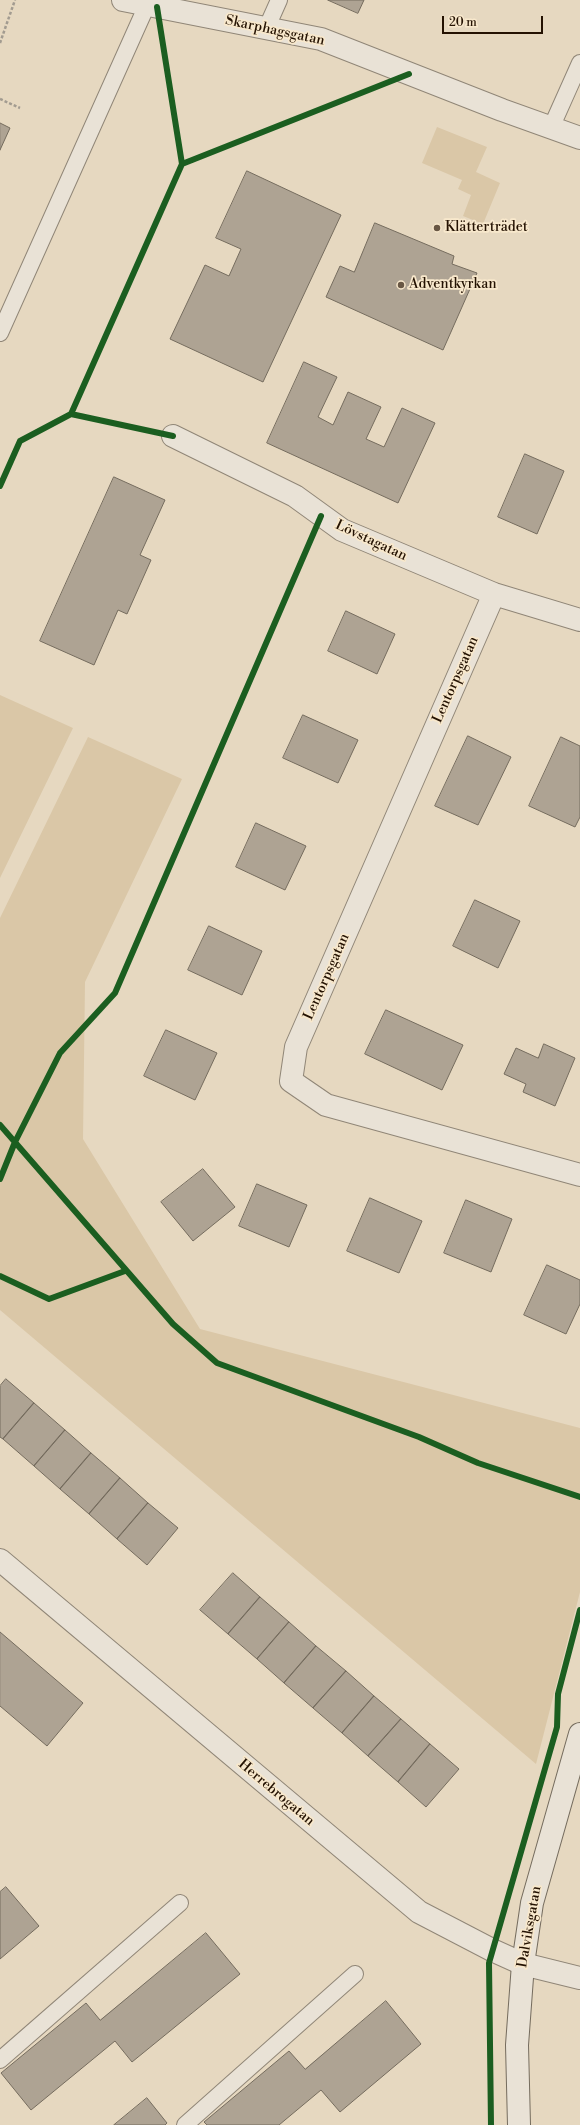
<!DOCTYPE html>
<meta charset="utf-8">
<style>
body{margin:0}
#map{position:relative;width:580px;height:2125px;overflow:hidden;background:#e6d8c0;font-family:"Libre Bodoni",serif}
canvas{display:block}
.scale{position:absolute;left:442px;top:16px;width:101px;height:18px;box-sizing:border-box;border:2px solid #241202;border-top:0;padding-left:5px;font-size:12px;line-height:14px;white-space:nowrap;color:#241202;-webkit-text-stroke:3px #f8e8cc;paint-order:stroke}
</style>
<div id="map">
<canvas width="580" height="2125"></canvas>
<div class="scale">20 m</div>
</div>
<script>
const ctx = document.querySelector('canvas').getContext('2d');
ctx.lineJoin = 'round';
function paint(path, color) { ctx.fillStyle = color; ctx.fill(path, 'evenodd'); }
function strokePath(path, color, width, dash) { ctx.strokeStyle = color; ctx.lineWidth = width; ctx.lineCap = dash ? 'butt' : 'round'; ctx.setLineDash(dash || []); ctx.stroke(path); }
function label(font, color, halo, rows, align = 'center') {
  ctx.font = font + ' "Libre Bodoni",serif'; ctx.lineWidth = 3.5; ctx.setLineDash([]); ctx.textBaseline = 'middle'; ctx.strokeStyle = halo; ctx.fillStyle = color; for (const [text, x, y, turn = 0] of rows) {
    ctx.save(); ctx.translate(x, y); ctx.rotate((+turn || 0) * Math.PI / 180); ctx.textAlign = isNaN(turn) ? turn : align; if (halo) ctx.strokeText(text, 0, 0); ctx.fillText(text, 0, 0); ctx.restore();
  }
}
paint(new Path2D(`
 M437 127 487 147 476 172 500 183 483 224 463 216 471 195 458 189 462 180 422 163Z
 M0 695 73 728 0 878Z
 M88 737 182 779 85 982 83 1139 200 1329 580 1428V1592L536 1764 0 1310V918Z`), '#dac7a7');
const building = new Path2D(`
 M328 0H364L358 13Z
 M0 123 10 128 0 150Z
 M247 171 341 215 263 382 170 339 205 265 229 276 241 249 216 238Z
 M375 223 454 256 452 264 477 273 443 350 326 297 340 266 354 272Z
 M304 362 337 377 318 417 333 425 348 392 381 407 366 439 384 447 402 408 435 423 398 503 267 443Z
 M525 454 564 471 537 534 498 517Z
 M114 477 165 500 140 555 151 560 127 614 118 610 94 665 40 641Z
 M346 611 395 634 377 674 328 651Z
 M303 715 358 740 338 783 283 758Z
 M468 736 511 757 478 825 435 806Z
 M561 737 580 746V817L575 827 529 806Z
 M256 823 306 846 285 890 236 867Z
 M475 900 520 921 498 968 453 946Z
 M209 926 262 951 242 995 188 970Z
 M386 1010 463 1045 442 1090 365 1054Z
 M166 1030 217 1053 195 1100 144 1076Z
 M544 1044 575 1058 555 1106 523 1092 526 1084 504 1074 516 1048 538 1058Z
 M203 1169 235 1207 193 1241 161 1202Z
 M257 1184 307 1205 289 1247 239 1226Z
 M370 1198 422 1221 399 1273 347 1251Z
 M466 1200 512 1219 491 1272 444 1253Z
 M547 1265 580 1280V1304L566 1334 524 1315Z
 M6 1379 34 1403 3 1439 0 1437V1386Z
 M34 1403 65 1430 34 1466 3 1439Z
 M65 1430 91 1453 60 1489 34 1466Z
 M91 1453 120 1478 89 1514 60 1489Z
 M120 1478 148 1503 117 1539 89 1514Z
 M148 1503 178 1528 147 1565 117 1539Z
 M233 1573 260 1597 228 1634 200 1610Z
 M260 1597 289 1622 257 1659 228 1634Z
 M289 1622 316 1646 284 1683 257 1659Z
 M0 1632 83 1703 47 1746 0 1706Z
 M316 1646 346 1671 313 1708 284 1683Z
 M346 1671 374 1696 342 1733 313 1708Z
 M374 1696 401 1719 368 1756 342 1733Z
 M401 1719 430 1744 398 1782 368 1756Z
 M430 1744 459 1769 426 1807 398 1782Z
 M6 1887 39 1926 0 1959V1892Z
 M206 1933 240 1974 132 2062 115 2041 31 2110 1 2073 86 2003 100 2020Z
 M386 2001 421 2044 340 2112 321 2090 279 2125H207L204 2122 289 2051 305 2069Z
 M147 2098 167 2123 165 2125H114Z`);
paint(building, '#aea393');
strokePath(building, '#756c5e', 1);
const lane = new Path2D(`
 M267 27 279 0
 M551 128 580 63
 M0 333 147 5
 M0 2060 180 1903
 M185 2125 355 1974`);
const street = new Path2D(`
 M123 0 321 39 502 110 580 138
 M173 436 295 496 342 530 494 594 580 620
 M494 594 296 1047 291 1081 326 1105 580 1175
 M0 1560 419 1912 492 1950 523 1964 580 1978`);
const secondary = new Path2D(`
 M519 2125 517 2045 523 1964 532 1903 580 1734`);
strokePath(lane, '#908677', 18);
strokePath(street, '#908677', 24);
strokePath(secondary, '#756c5e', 24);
strokePath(new Path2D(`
 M0 43 15 0
 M0 99 20 108
 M0 486 20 441 71 414 182 164 370 90
 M0 1125 173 1324 217 1363 419 1437 478 1463 580 1497
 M0 1179 15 1142 60 1053 115 993 310 543
 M0 1276 49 1299 125 1271`), '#a29b90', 2.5, [3, 2]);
strokePath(lane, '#e9e2d6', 16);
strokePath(street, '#e9e2d6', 22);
strokePath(secondary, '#e9e2d6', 22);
strokePath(new Path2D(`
 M157 7 182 164
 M71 414 173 436
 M0 486 20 441 71 414 182 164 409 74
 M0 1125 173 1324 217 1363 419 1437 478 1463 580 1497
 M0 1179 15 1142 60 1053 115 993 321 516
 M0 1276 49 1299 125 1271
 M491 2125 489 1963 557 1727 558 1694 580 1610`), '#1b5e20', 6);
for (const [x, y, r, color] of [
 [437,228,4,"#685744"],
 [401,285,4,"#685744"]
]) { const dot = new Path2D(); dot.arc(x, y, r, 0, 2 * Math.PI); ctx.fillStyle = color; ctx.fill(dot); strokePath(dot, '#f8e8cc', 1.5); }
label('14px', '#241202', '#f8e8cc', [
 ["Skarphagsgatan",275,31,12],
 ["Lövstagatan",371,541,25],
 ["Lentorpsgatan",456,680,-66],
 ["Lentorpsgatan",327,977,-66],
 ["Herrebrogatan",276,1793,40],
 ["Dalviksgatan",530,1927,-80]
]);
label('14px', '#241202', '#f8e8cc', [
 ["Klätterträdet",445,228],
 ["Adventkyrkan",409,285]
], 'left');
</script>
